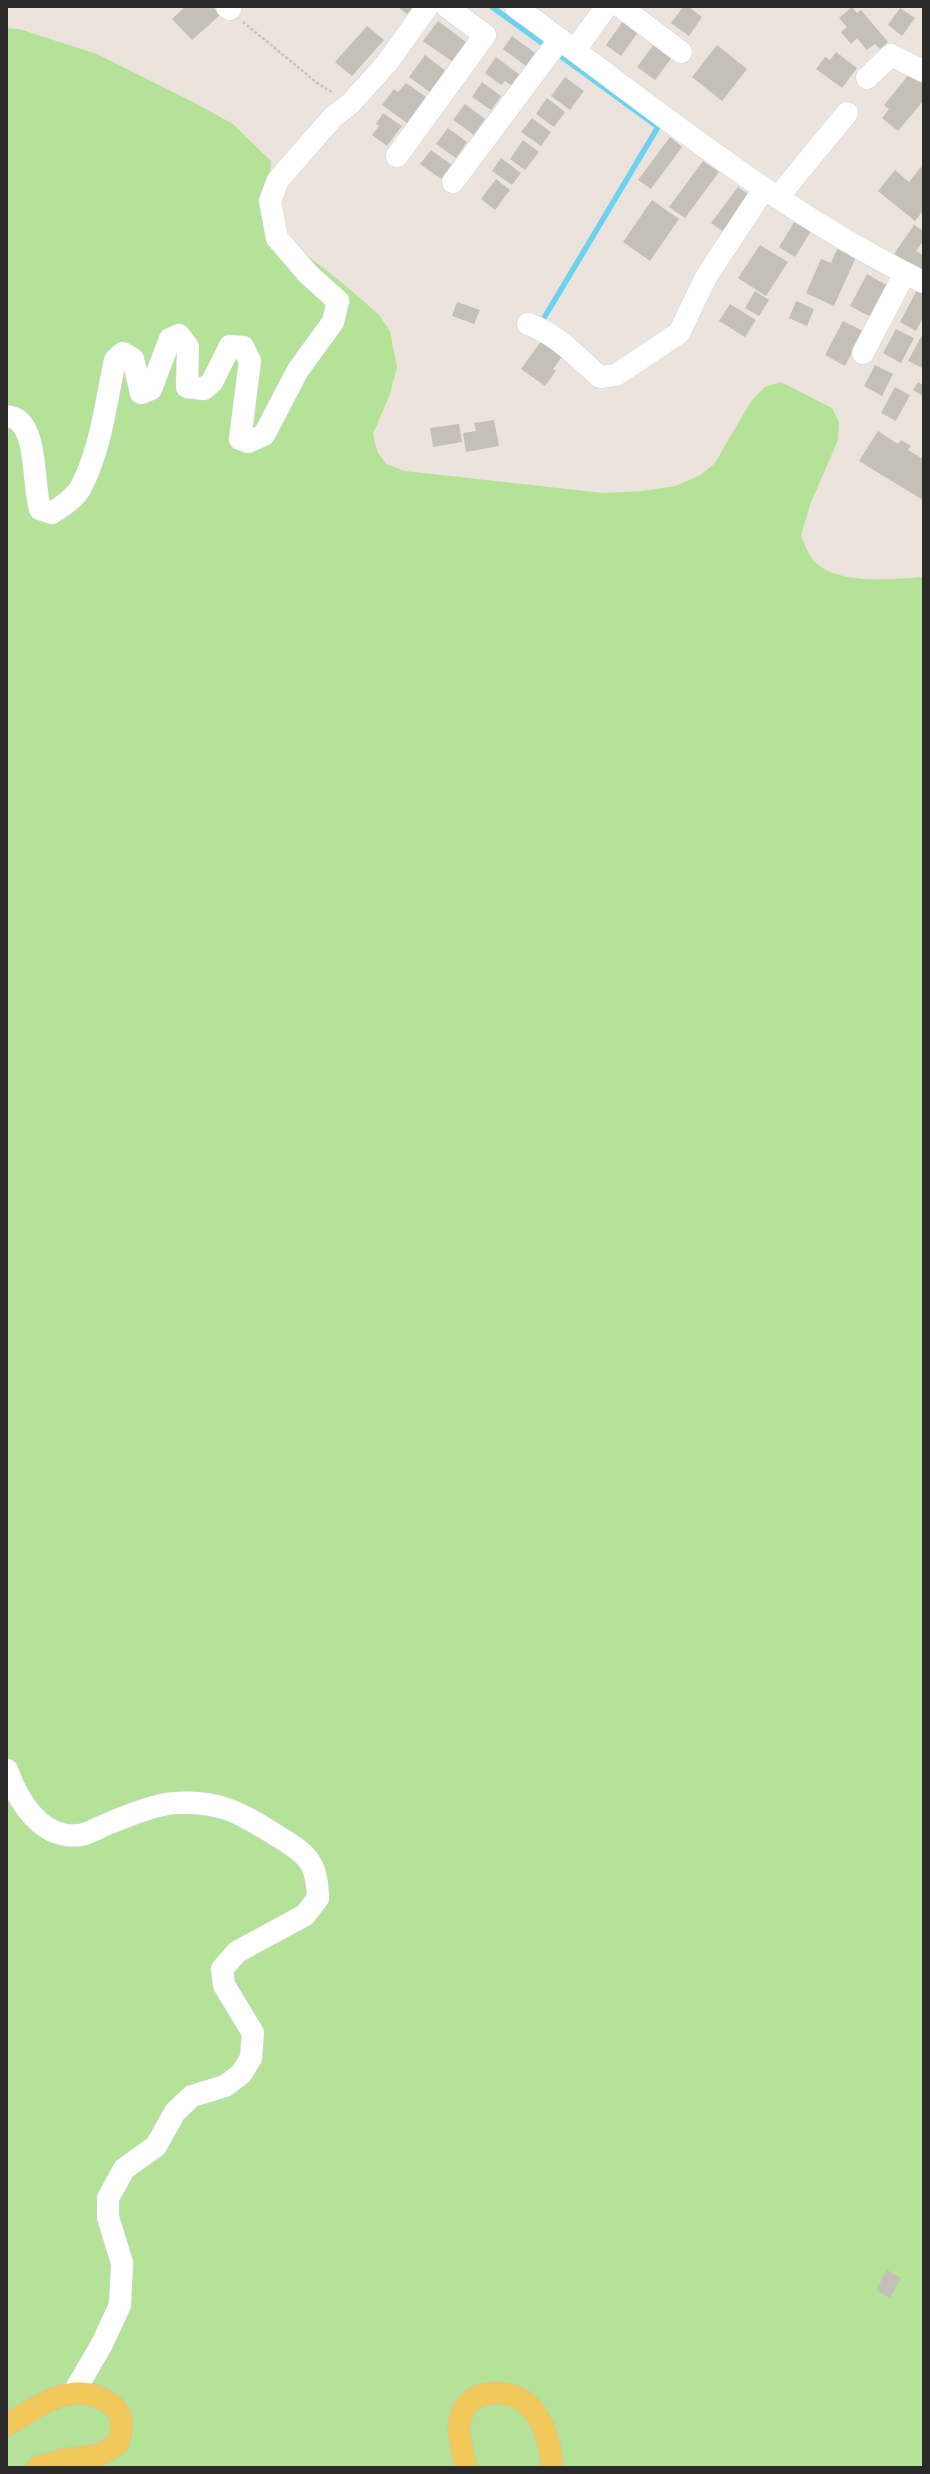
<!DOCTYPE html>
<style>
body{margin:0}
#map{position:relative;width:930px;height:2474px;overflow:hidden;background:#ece4dc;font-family:Arial,sans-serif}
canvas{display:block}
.frame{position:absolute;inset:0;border:8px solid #2a2a2a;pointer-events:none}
</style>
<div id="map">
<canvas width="930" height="2474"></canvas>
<div class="frame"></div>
</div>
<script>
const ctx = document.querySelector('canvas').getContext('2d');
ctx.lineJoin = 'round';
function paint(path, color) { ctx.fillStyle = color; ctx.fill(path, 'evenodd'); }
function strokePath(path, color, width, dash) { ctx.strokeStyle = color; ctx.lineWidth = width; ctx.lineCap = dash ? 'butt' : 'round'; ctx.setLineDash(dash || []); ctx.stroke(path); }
paint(new Path2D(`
 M7 28 19 29 97 54 193 102 233 124 271 161 270 177 262 219 352 291 379 315 390 331 397 367 390 394 373 434 377 451 386 464 405 471 603 493 643 491 675 486 699 476 715 463 751 401 765 387 781 382 832 408 839 422 838 440 810 505 801 535C804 543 808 554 813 560 836 586 892 579 923 577V2467H7Z`), '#b4e397');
strokePath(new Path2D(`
 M492 7 542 43
 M544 318 658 127 562 57`), '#6dd2ef', 5.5);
paint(new Path2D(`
 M185 7H213L220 15 192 40 172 19Z
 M398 7H413L407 14Z
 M683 7H689L702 17 689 36 671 23Z
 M852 7 857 13 861 10 888 42 880 49 875 44 867 50 857 38 851 44 841 32 847 27 839 18Z
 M900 8 915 18 902 36 888 25Z
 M438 21 467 43 453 62 423 41Z
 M623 21 638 32 621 56 606 45Z
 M367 26 384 40 352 76 335 62Z
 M512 36 535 53 526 66 503 49Z
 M655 43 673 56 655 80 637 67Z
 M717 45 747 69 722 101 692 77Z
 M836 52 857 68 842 88 816 69 825 57 830 60Z
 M425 55 447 72 431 93 409 77Z
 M496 57 520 75 512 86 505 81 501 85 485 73Z
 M910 73 923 84V101L898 131 882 118 889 109 884 105Z
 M565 77 584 91 570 110 551 96Z
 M482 82 501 96 491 110 472 97Z
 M406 83 426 97 407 123 382 105 394 89 398 92Z
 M547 98 565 112 554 127 536 114Z
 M465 104 485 119 474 135 453 120Z
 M383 113 402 126 387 146 372 135 379 126 376 124Z
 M532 118 551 132 541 146 521 132Z
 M448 128 467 142 456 158 436 144Z
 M670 137 682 147 651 189 638 180Z
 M523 140 539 152 525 170 510 159Z
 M431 150 452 165 441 179 420 164Z
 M501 158 521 173 512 185 492 171Z
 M703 161 719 172 685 218 669 207Z
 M921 167 923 169V211L915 221 878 191 895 170 909 182Z
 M496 179 510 190 495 210 481 199Z
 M738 187 751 196 724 232 711 223Z
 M652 200 679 219 650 261 623 242Z
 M795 221 811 231 795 257 779 247Z
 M914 225 923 231V241L916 251 923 255V274L894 254Z
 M760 245 788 262 766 296 738 278Z
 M837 249 856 257 834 306 806 293 821 259 831 263Z
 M867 274 888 286 871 317 850 306Z
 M917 290 923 294V318L916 331 900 322Z
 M755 291 769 300 759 316 745 308Z
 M796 301 814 309 807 326 789 318Z
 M457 302 480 310 474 324 452 316Z
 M730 304 756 320 745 337 719 321Z
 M843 321 863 331 845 366 825 355Z
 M896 329 914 338 901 363 883 353Z
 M923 333V367L922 368 908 361Z
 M542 340 563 355 553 369 556 371 545 386 521 369Z
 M875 365 893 374 882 396 864 386Z
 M918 382 923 385V396L913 390Z
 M895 387 910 395 896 421 881 413Z
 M494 420 499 446 466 452 463 433 476 431 474 423Z
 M459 424 462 442 433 447 430 428Z
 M878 431 898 444 901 440 911 446 908 450 923 459V500L859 461Z
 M887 2270 901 2278 890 2298 876 2290Z`), '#c4bfb7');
const minor = new Path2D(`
 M227 7 230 9
 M516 7C648 103 776 210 923 282
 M621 7 681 52
 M575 50 606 7
 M867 78 891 55 923 71
 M397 156 485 35 447 7
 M453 182 560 39
 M778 197 847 113
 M528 324C557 334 577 357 600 377L616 375 679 333 706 277 764 189
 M863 353 905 273
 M7 416C10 417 16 418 19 421 37 436 33 485 40 509L52 513C62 506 75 499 81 487 101 449 106 402 115 360L123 353 133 359 141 393 151 389 170 339 179 335 188 347 187 387 204 389 212 382 230 346 243 347 250 361 240 439 248 442 264 435 298 370 333 322 338 301 308 274 277 238 270 201 278 180 333 117 350 104 387 63 427 7
 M7 1770C18 1801 41 1840 80 1835 88 1834 98 1828 105 1825 124 1817 155 1804 175 1803 220 1800 242 1814 279 1837 308 1855 317 1862 318 1898L305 1915 237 1952 222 1969 224 1985 253 2033 251 2058 241 2074 225 2086 192 2096 175 2112 156 2146 124 2169 108 2198V2217L122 2263 120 2305 102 2344 74 2392`);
const major = new Path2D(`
 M7 2425C40 2405 76 2377 112 2405 125 2415 122 2430 118 2444L99 2455 63 2460 38 2467
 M466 2467C463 2455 459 2440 459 2428 459 2385 517 2383 536 2414 546 2429 551 2449 552 2467`);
strokePath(minor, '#d1d5e3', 23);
strokePath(major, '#c3c3c3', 23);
strokePath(new Path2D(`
 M243 22 316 82 333 93`), '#c3c3c3', 2.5, [3, 2]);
strokePath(minor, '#fff', 22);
strokePath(major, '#f2c85b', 22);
</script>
